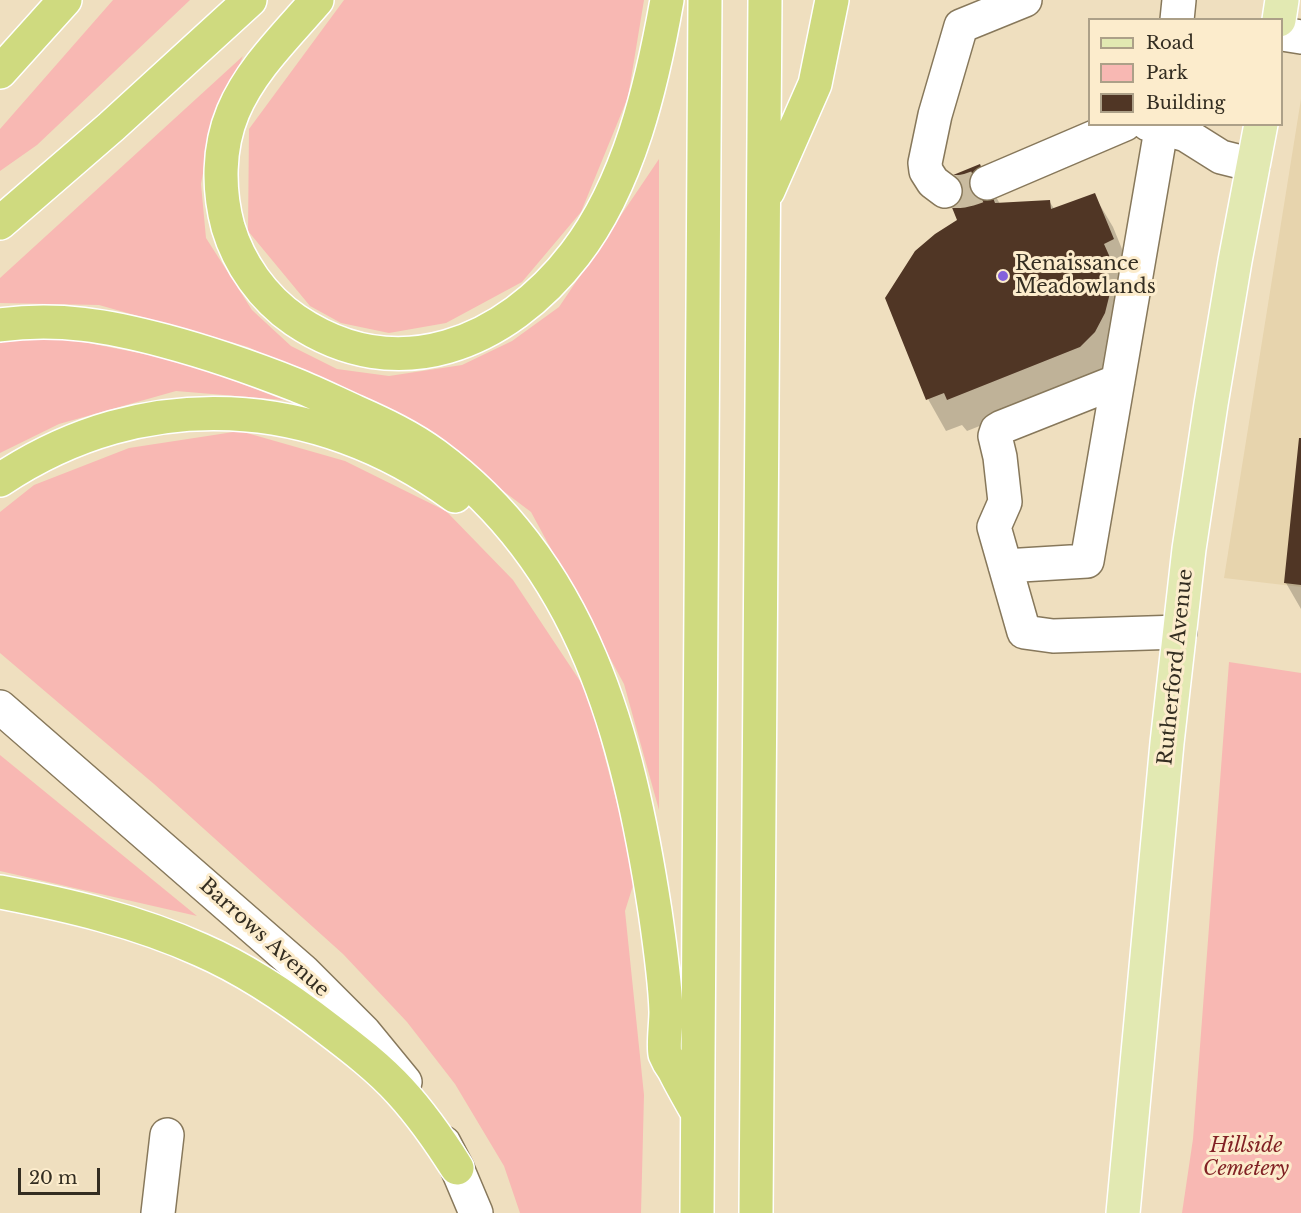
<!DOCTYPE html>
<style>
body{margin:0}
#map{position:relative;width:1301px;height:1213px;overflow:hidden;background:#efdfbf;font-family:"Libre Baskerville",serif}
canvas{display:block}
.legend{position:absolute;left:1088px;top:18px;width:195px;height:108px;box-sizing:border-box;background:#fceccc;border:2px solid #aca088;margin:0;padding:8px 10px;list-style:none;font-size:18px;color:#332d21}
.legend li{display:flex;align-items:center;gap:12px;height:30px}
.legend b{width:30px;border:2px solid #aca088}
.scale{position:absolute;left:18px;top:1168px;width:82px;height:27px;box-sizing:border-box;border:3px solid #332d21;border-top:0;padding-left:8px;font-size:18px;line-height:21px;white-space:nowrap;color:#332d21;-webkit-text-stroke:4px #fceccc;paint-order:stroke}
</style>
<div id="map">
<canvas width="1301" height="1213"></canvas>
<ul class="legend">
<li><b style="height:8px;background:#e2e9b2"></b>Road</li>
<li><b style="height:16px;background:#f8b8b3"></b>Park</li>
<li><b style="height:16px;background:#503625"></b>Building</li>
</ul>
<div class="scale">20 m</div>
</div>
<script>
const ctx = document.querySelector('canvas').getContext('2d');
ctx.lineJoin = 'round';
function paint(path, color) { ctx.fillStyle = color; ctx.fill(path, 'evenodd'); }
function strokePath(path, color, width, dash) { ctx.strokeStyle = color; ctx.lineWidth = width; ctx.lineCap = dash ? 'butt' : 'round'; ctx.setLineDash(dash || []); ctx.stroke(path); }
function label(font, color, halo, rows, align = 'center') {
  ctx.font = font + ' "Libre Baskerville",serif'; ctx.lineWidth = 6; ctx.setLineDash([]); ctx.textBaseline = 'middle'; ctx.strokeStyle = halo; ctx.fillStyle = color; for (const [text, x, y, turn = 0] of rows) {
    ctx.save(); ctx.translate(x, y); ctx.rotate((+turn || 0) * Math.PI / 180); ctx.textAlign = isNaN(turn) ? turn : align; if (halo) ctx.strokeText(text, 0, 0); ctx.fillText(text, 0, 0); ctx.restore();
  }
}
paint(new Path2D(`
 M1301 99V587L1224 578Z`), '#e7d4ad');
paint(new Path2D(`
 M113 0H190L37 145 0 171V129Z
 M344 0H644L628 97 581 212 522 282 446 323 389 333 341 323 310 306 248 231 249 129Z
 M243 56 210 135 201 184 206 238 252 310 291 346 337 369 389 376 462 365 512 341 559 307 659 159V810L624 684 531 512 416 425 248 347 99 305 0 303V278Z
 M68 339 185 362 284 400 176 391 59 424 0 453V341Z
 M240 431 345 461 446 511 513 580 588 693 636 876 625 911 644 1095 641 1213H520L504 1166 455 1084 407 1022 343 954 154 784 0 653V512L34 485 129 448Z
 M1229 662 1301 673V1213H1182L1193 1139Z
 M0 755 197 916 0 871Z`), '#f8b8b3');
paint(new Path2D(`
 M979 166 1000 204 1049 201 1055 210 1094 195 1113 227 1131 271 1129 322 1099 379 967 431 962 425 946 431 928 399 958 220Z
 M1301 438V609L1286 583Z`), '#0003');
paint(new Path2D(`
 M980 164 995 203 1050 200 1051 209 1095 193 1114 239 1104 244 1112 262 1105 264 1111 289 1105 313 1095 332 1080 347 947 400 944 393 926 400 885 298 915 251 935 234 957 220 941 180Z
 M1299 438H1301V585L1284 583Z`), '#503625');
strokePath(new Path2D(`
 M945 191C964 193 970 190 987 183`), '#c9bb9f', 33, [33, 16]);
const minor = new Path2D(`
 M1177 20 1179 0
 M1282 34 1301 37
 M1148 124 1186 135 1221 157 1253 165
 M987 183 1125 124
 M945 191 933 182 926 171 925 163 935 115 961 26 1025 0
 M1118 381 1002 427 997 430 995 436 1000 457 1005 502 994 527 1024 632 1053 636 1180 632
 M1005 566 1087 561 1162 124
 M0 707 303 971 364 1032 405 1082
 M444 1143 457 1168 476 1213
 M158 1213 167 1135`);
const major = new Path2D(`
 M1279 20 1282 0
 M1123 1213 1167 743 1189 549 1211 404 1235 261 1261 124`);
const highway = new Path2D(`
 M317 0C287 35 251 69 233 112 218 148 218 190 228 227 239 264 263 298 295 320 397 389 506 344 575 254 629 184 652 85 667 0
 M0 72 65 0
 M768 191 815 84 832 0
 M0 223 111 127 250 0
 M0 325C58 317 109 326 165 341 210 353 253 368 296 385 316 393 336 403 356 412 383 424 411 437 435 455 584 565 628 737 655 911 660 945 665 979 666 1012 666 1024 663 1045 665 1054 667 1059 671 1066 674 1070 681 1084 689 1098 697 1112
 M0 480C145 383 317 395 455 496
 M0 892C68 905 137 921 201 950 247 970 288 998 328 1029 353 1048 379 1068 400 1091 422 1115 440 1141 457 1168
 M697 1213 705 0
 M756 1213 765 0`);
strokePath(minor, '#87785b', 36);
strokePath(major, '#fff', 36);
strokePath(highway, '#fff', 36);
strokePath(minor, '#fff', 33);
strokePath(major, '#e2e9b2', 33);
strokePath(highway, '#cfda7f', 33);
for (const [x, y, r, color] of [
 [1003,276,6,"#8461dc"]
]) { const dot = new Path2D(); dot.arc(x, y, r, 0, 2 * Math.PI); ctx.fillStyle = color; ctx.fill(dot); strokePath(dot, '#fceccc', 2); }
label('20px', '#332d21', '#fceccc', [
 ["Renaissance",1015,264],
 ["Meadowlands",1015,287]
], 'left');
label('20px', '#332d21', '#fceccc', [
 ["Rutherford Avenue",1176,667,-84],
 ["Barrows Avenue",264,938,42]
]);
label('italic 20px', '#822225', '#fceccc', [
 ["Hillside",1246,1146],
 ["Cemetery",1246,1169]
]);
</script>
